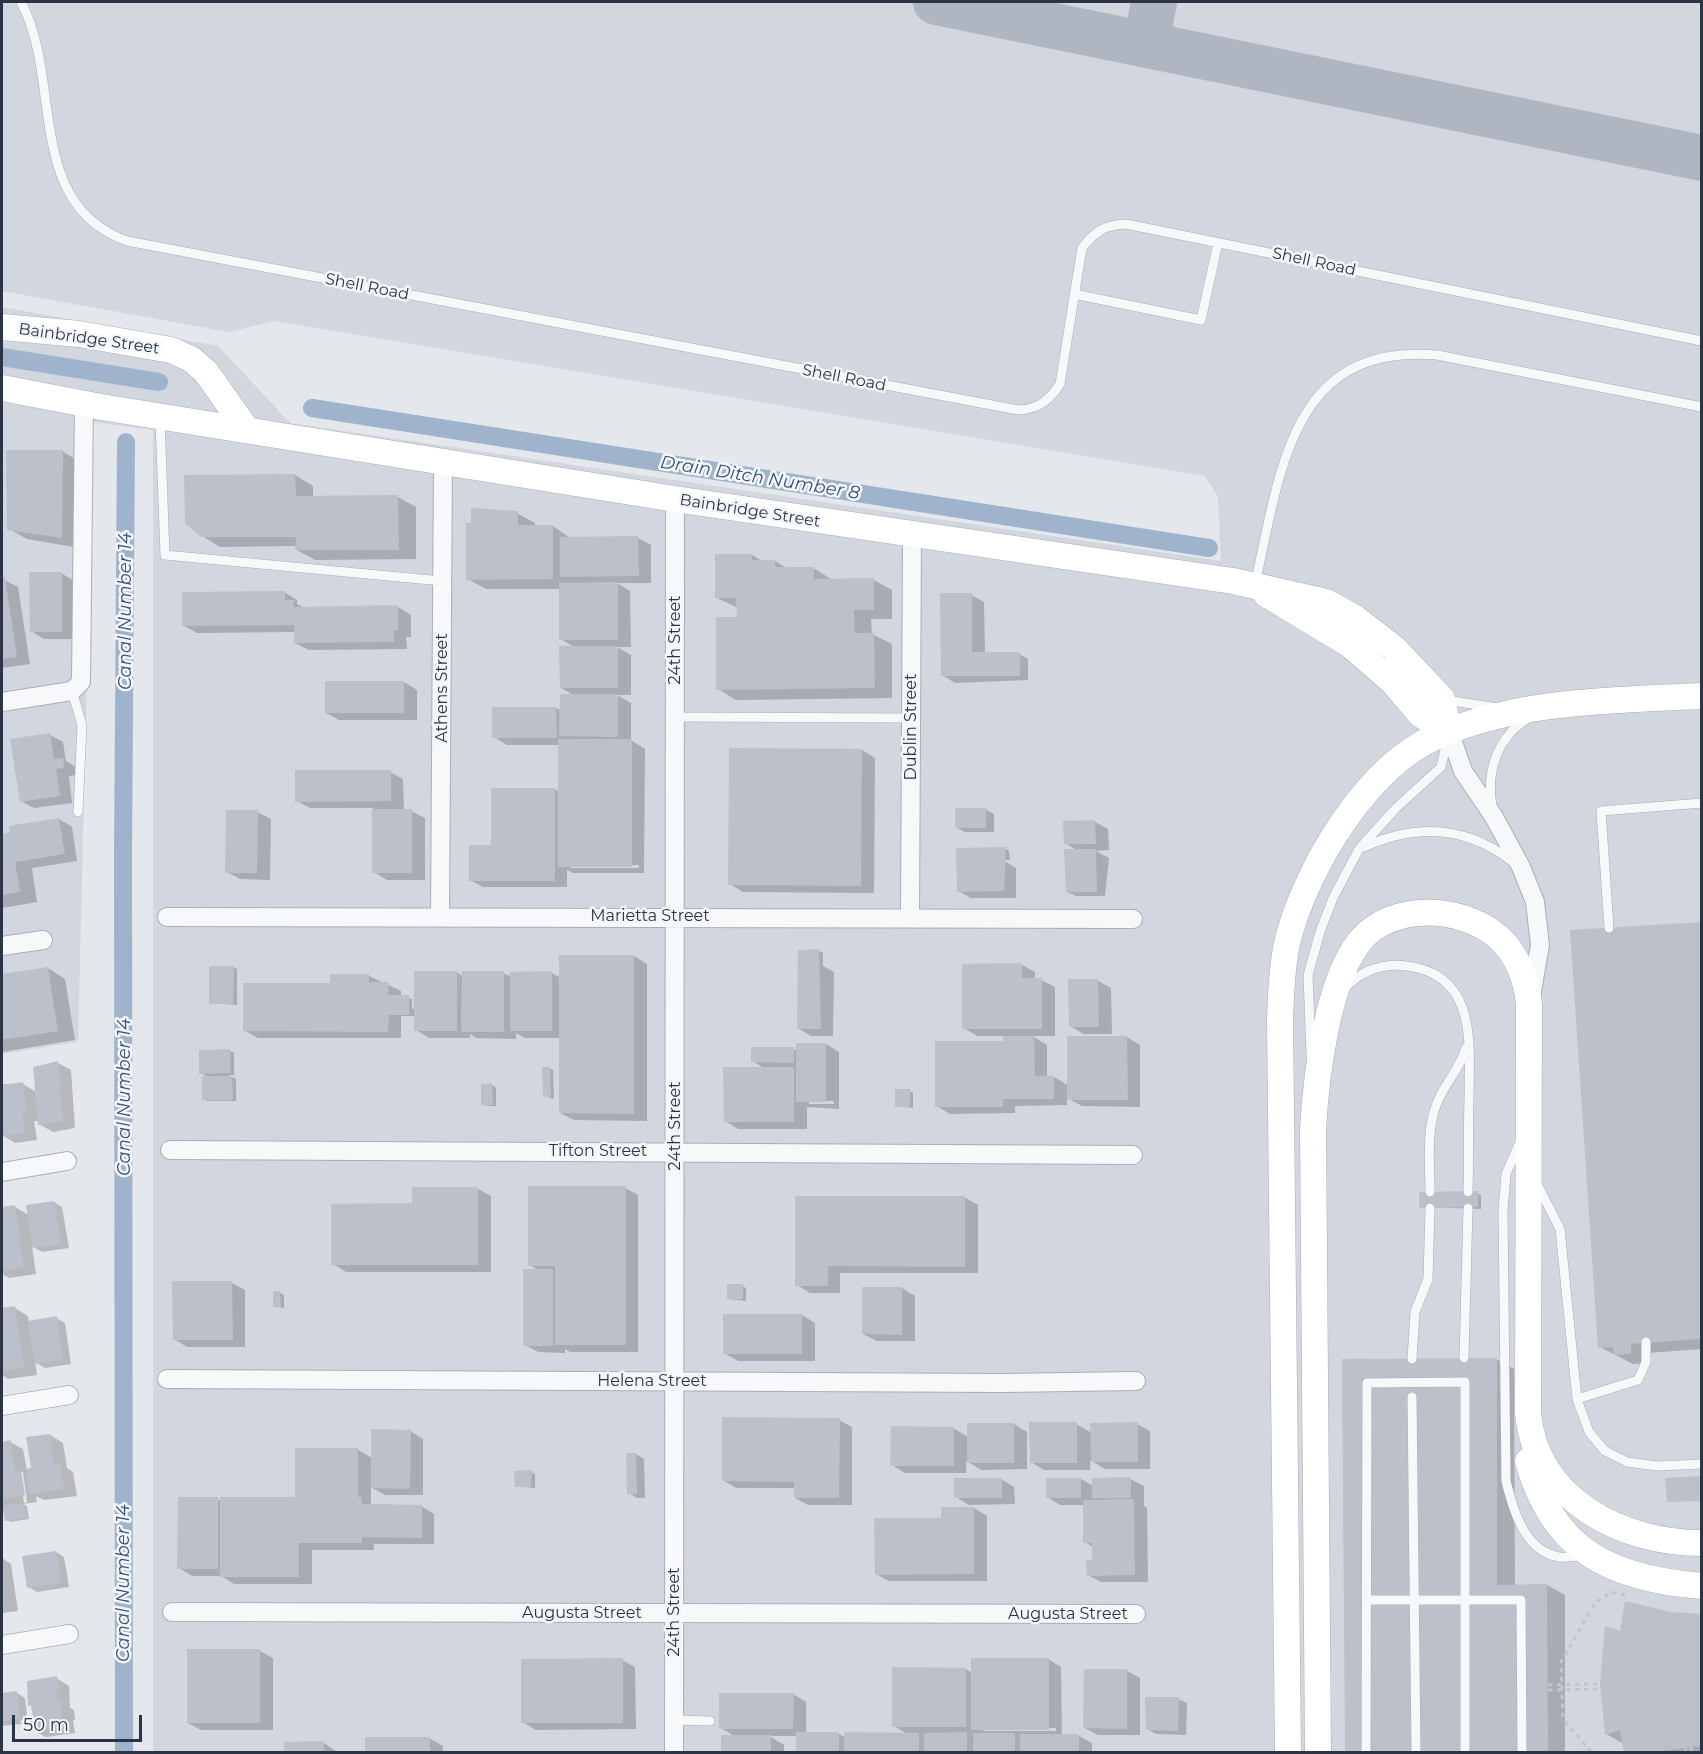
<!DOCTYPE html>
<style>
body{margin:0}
#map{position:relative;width:1703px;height:1754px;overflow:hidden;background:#e4e7ec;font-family:Montserrat,sans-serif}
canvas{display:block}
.frame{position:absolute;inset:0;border:3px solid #2b3445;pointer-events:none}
.scale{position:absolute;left:12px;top:1715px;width:130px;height:27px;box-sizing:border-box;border:3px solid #2b3445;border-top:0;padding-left:8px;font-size:18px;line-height:21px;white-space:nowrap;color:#2b3445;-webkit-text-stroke:4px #f4f6f9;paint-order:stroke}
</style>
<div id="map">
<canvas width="1703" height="1754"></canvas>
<div class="frame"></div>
<div class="scale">50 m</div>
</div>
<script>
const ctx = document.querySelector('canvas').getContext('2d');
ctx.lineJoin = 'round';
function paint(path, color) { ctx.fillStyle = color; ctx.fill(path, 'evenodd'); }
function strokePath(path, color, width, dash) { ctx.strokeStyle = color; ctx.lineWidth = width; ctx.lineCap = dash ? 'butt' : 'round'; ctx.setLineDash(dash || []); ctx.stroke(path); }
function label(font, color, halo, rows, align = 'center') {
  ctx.font = font + ' Montserrat,sans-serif'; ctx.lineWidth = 5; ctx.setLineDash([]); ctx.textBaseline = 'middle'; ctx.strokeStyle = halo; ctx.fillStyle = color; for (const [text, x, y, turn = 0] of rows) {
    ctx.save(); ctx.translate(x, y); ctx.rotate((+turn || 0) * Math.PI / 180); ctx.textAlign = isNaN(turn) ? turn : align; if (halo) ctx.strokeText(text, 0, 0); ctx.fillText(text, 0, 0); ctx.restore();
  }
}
paint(new Path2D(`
 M2 2H1701V1752H153V430L93 422 78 1042 2 1054V307L218 346 290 423 1221 561 1218 497 1205 476 274 321 229 332 2 291Z`), '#d2d6de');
paint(new Path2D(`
 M62 451 80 462V548L27 539 9 529Z
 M295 475 313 486V497H398L416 507V559L315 560 297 550V546L220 547 202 536 186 476Z
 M517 513 535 523V526H553L570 538H638L651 545V583H617L630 591 631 647H617L631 655V695H617L631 703V740L645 749 644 873H573L567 870V887H483L470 880 492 846 554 789 560 792V745H507L494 737 493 709 556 708 561 711 575 696 561 688 575 648 561 639 560 589H486L468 579ZM571 865H639V868H571Z
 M752 555 762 561H775L788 569 813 568 831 579 874 580 892 590V619H871L872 634 892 644V698L736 700 718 689 738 619V608L717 598Z
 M61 573 74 581 75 639H44L31 631Z
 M2 579 18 587 30 664 2 668Z
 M284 592 297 600V604L304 608 398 607 411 615V637H406L407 649 309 650 295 643V632L197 633 184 626Z
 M971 595 984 602 985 654H1019L1028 659V680L955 683 942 675Z
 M404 682 417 690V720H339L326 713Z
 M50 735 63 742 66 761 76 767 77 775 69 776 72 803 34 808 21 801Z
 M862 750 875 758 874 893 743 892 730 884Z
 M390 772 403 779 404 811H411L425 818V880H387L374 872 373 808H310L297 801Z
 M985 809 994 814V832H965L957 828Z
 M257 812 271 819 270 880 240 879 227 872Z
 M59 819 72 827 77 861 32 868 37 902 2 908V835Z
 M1095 822 1108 829 1109 850 1096 851 1109 858 1105 896H1076L1067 892 1078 851 1065 843Z
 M1006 849 1009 851 1010 860H1003L1016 868V898H971L958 891Z
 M1702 923V1349L1648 1353 1649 1363 1633 1364 1600 1347Z
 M819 951 823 953V966L834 972 833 1036H811L798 1028Z
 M634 956 647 964V1121L574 1120 560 1113 561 1038H525L516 1033V1039L476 1038 470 1034V1038H429L416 1030 415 1016H401V1038H258L244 1030 369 976 401 991V997L412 999V1009L415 1008 456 972 463 976 503 973 512 977 552 973 561 978Z
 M964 965H1022L1035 972V980H1041L1055 987V1036H1032L1047 1045V1077H1054L1069 1086 1127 1037 1140 1045V1107L1082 1106 1067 1098V1105L1015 1106V1113L950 1114 937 1106 1005 1042V1036H977L964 1028Z
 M233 967 237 969V1005L210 1003Z
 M48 968 65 979 75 1040 2 1052V976Z
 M1098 981 1111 988 1112 1034H1083L1070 1026Z
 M826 1044 839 1052V1109L807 1107V1129H738L725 1121 765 1069 753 1061 794 1049 797 1051ZM809 1101H834V1104H809Z
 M230 1051 234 1053V1075H228L236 1079V1101H207L203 1099 208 1077 201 1073Z
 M58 1063 71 1070 75 1128 53 1132 39 1124V1121H34L37 1140 15 1143 2 1135V1084H23L38 1093Z
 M549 1068 553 1070 554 1099 544 1096Z
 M492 1085 496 1088V1106H487L483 1104Z
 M910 1091 913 1093V1108L896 1106Z
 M625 1188 638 1195V1352H570L565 1349V1353L538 1352 525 1345 538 1270 530 1265Z
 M478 1189 491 1196V1272H346L333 1264 413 1205Z
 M1477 1193 1481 1195V1209L1421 1207Z
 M797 1197 965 1198 978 1205V1273H840V1293H810L797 1285Z
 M54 1202 62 1207 69 1248 42 1252 32 1246 36 1274 9 1278 2 1274V1209L15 1207 29 1215Z
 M232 1283 245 1290V1347H187L174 1339Z
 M742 1286 746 1288V1301L729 1299Z
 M902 1288 915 1296V1341H877L863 1334Z
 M280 1293 284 1295V1308L274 1306Z
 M15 1308 28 1316 29 1323 56 1318 65 1323 71 1364 45 1368 35 1362 37 1375 8 1379 2 1375V1310Z
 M802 1315 815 1323V1361H738L724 1353Z
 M1496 1359 1514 1369 1515 1586 1547 1585 1565 1595V1752H1346L1343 1361Z
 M839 1420 852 1427V1505H808L795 1498 796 1488H736L723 1480Z
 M1014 1424 1027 1432V1469L982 1470 966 1461V1473H905L892 1465 953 1428 968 1437Z
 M1076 1424 1092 1433 1137 1424 1150 1431V1469H1105L1090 1460V1470H1044L1031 1462Z
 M410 1431 423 1439V1495H385L371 1487V1504L421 1506 434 1514V1544H374V1550H312V1584H234L221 1576H192L179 1568 218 1499 221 1501 296 1499 358 1450 372 1458Z
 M50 1435 63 1443 67 1468 73 1472 77 1496 44 1500 36 1496 37 1502 23 1504 27 1506 29 1519 10 1522 6 1520 2 1505V1443L10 1442 23 1449 27 1470 33 1469ZM20 1472H23L27 1502 24 1503Z
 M636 1454 644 1459 645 1498H637L629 1493Z
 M531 1472 535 1474V1488L516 1486Z
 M1702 1477V1501H1668Z
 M1001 1479 1014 1487 1015 1504 969 1505 956 1497Z
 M1081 1479 1093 1486 1130 1479 1144 1486V1506L1147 1508 1148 1582H1101L1088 1575 1094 1562 1093 1547 1085 1542 1084 1505H1060L1047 1497Z
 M943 1508H974L987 1516V1581H889L876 1574 943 1519Z
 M56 1552 64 1557 69 1587 37 1592 28 1587Z
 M2 1558 11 1564 18 1611 2 1613Z
 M1671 1613 1702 1615V1752H1625L1624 1744 1606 1734 1621 1633Z
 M260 1651 273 1658V1730H201L188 1723Z
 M1048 1659 1061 1667 1062 1735 1079 1736 1092 1743V1752H798V1736H769L784 1745V1752H723V1737H736L721 1728 793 1694 806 1702V1734H839L846 1738 907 1734 894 1726 966 1669 972 1673ZM983 1728H1056V1731H983Z
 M622 1660 635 1667 636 1729 536 1730 523 1722Z
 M1127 1671 1140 1678V1735H1098L1085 1728Z
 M56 1678 69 1686 70 1708 74 1710 75 1720H73L75 1733 46 1737 33 1730 35 1718 33 1707 30 1705Z
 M17 1693 25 1698 28 1723 2 1726V1696Z
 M1178 1699 1187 1703 1186 1735 1156 1734 1147 1729Z
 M367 1738H429L443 1746V1752H367Z
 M285 1743H324L337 1752H285Z`), '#0003');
strokePath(new Path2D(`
 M2 357 159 382
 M312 408 1209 548
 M124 1752 123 851 126 442`), '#9fb4cc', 18);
strokePath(new Path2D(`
 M936 2 1702 158
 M1146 44 1154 2`), '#b0b6c1', 46);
paint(new Path2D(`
 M6 450H63L62 538 7 530Z
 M295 474 296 496 398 495 399 550H295L296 537H201L185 523 184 475Z
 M471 508 518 511V525H553V579L466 580V523H471Z
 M638 536 639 576 560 577V537Z
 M715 554H752V560H775V567H814V579L874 578V610H854L855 633H874L875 688 716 690V617H737L736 598H715Z
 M29 572H62V632H30Z
 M5 577 17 657 2 659V578Z
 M618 582V640H559V583Z
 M285 591V600H294L293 607 398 605V630H394V642L294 643V625L182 626V592Z
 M940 593H972V652H1020V676H941Z
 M559 646H618V688H560Z
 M325 681H404V713H325Z
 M560 694H618V737L559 736Z
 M492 707H556L557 738H492Z
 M50 733 54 759 63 758 64 768 56 769 60 796 20 802 10 739Z
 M558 739H632V867H558Z
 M729 748 862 749 861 886 728 885Z
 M295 770H391V801L295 802Z
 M491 788H555V881H469V845H491Z
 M955 808H986V828H955Z
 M372 809H412V873H372Z
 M226 810H258L257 873H225Z
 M59 818 65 854 15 862 20 892 2 895V834L10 832 9 826Z
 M1095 820 1096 844H1064L1063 821Z
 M1006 847 1004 891 957 892 956 848Z
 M1064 849H1096L1097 892H1066Z
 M1702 922V1343L1699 1339 1631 1344V1354L1614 1355 1613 1347 1598 1348 1570 930Z
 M819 949 821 1029H797L798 950Z
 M559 955H634V1114L559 1113Z
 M1022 963V978H1042V1029H962V964Z
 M209 966H234L233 1004H209Z
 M48 967 58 1031 2 1040V974Z
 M414 971H457V1031H414Z
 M462 971H504V1032H461Z
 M552 971V1031H510V972Z
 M330 974H369V982H389L388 995H409V1015H389L388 1032 243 1031V983H330Z
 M1068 979H1098L1099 1027H1069Z
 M1003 1036H1034L1035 1076H1054V1099H1003V1107H935V1041H1003Z
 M1067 1036H1127L1128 1100H1067Z
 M796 1043H826V1102H796Z
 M751 1047H794V1063L751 1062Z
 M230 1049 231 1073 199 1074V1050Z
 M58 1061 63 1121 38 1125 33 1067Z
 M542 1067H550L551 1097H543Z
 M723 1067H794V1122H724Z
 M202 1076H232L233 1100H202Z
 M23 1082 27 1114H22L25 1133 2 1136V1085Z
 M481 1084H492L493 1105H481Z
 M895 1089H910V1107H895Z
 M528 1186H626V1345H555V1266H528Z
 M412 1187H478V1265H331V1204L412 1203Z
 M1478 1191V1207L1419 1208V1192Z
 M795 1196H965V1267L828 1266V1286H795Z
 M54 1201 61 1244 33 1248 26 1205Z
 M15 1205 24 1267 2 1271V1207Z
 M523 1269H553V1346H523Z
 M172 1281H232L233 1340H173Z
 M727 1284H743V1299H727Z
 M862 1287H902V1335L862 1334Z
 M273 1291H280L281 1307H273Z
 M15 1306 24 1368 2 1371V1308Z
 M723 1314H802V1354H723Z
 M57 1316 63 1359 35 1364 28 1321Z
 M1497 1358V1585L1547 1584 1548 1752H1345L1342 1359Z
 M722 1417 840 1418 839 1498H794V1482L722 1481Z
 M1029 1422H1077V1463H1030Z
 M1138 1422V1462H1091L1090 1423Z
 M967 1423H1014V1463H967Z
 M891 1426 954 1427V1466H890Z
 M371 1429 411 1430 410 1489 371 1488Z
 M50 1434 54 1464 60 1463 64 1489 30 1494 26 1469 31 1468 26 1437Z
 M11 1440 15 1470 21 1469 25 1495 2 1499V1442Z
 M295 1448H358V1497H362V1504L422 1505V1538L362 1537V1543H299V1577H220V1497H295Z
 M626 1453H636L637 1494H627Z
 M532 1470 531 1487H515L514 1471Z
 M1702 1476V1501L1667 1502 1665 1478Z
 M1131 1477V1498H1092V1478Z
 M954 1478H1002V1498H954Z
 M1046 1478H1081V1498H1046Z
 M178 1497H218V1569H177Z
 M1134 1499 1135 1575 1087 1576 1086 1560H1092V1543H1083V1500Z
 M24 1503 26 1517 5 1521 2 1506Z
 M941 1507H974V1574L875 1575 874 1518H941Z
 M56 1551 61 1582 27 1588 22 1556Z
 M1625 1601 1671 1612 1702 1614V1746L1653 1752H1624L1620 1730 1605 1735 1600 1684 1605 1626 1620 1631Z
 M187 1649H260V1723H187Z
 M623 1658V1723H521V1659Z
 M971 1658H1049V1730H971Z
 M892 1667 966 1668V1727H892Z
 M1084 1669H1127V1729L1083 1728Z
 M57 1676 58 1690H56L57 1701H61L62 1726 31 1730 29 1718 33 1717 31 1705 28 1706 27 1681Z
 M17 1691 20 1719 2 1721V1693Z
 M719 1693H794L793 1729H719Z
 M1145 1697H1179L1178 1731 1146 1730Z
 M796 1732H839V1752H796Z
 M844 1732 919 1733V1752H844Z
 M967 1732V1752H924V1733Z
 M973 1733H1015V1752H973Z
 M1020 1734H1079V1752H1020Z
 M721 1735H771V1752H721Z
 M365 1737H430V1752H365Z
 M324 1741V1752H284V1742Z`), '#bbc0ca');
const lane = new Path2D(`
 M21 2C63 80 24 204 127 241L1018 410C1038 409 1049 401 1060 384L1082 248C1095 231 1105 225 1126 224L1702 341
 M1074 294 1201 320 1218 243
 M160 420 165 555 442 581
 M1255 584C1280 476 1289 342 1437 355L1702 407
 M72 691 82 725 78 812
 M1446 700 1497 708
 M675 717 911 718
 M1492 806C1486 772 1497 738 1527 719
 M1364 847C1417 823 1467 826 1513 862
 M1609 928 1601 811 1702 803
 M1345 988C1362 970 1382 963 1407 966 1479 975 1469 1047 1469 1100 1468 1130 1469 1161 1468 1192
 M1311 1055 1308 975 1320 932 1333 898 1359 849 1396 808 1441 767 1448 737
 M1520 1142 1506 1174 1503 1210 1506 1481C1513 1509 1524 1551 1559 1557 1566 1558 1575 1556 1582 1556
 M1536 1182 1560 1229 1577 1399 1589 1432 1605 1451 1627 1462 1657 1466 1702 1464
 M1430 1192C1430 1164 1426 1129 1437 1103 1445 1083 1460 1069 1466 1048
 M1464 1358 1468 1208
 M1412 1359 1415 1312 1428 1279 1430 1208
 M1412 1397 1416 1752
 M1577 1399 1638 1380 1646 1362V1342
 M1367 1600H1521L1522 1752
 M674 1720 710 1721
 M1366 1752 1367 1383 1465 1382V1752`);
const street = new Path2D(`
 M2 702 72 691 81 682 84 403
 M1449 731 1463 771 1494 817 1521 867 1535 902 1540 945 1531 997
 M440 916 443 461
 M167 917 1133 919
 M910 918 912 536
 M2 946 43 940
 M170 1150 1133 1155
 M2 1172 67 1161
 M167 1379 1004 1383 1136 1381
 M2 1406 69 1395
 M172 1612 1136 1614
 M2 1645 69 1634
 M674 1752 675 499`);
const secondary = new Path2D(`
 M2 327 79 334 171 350 191 359 206 372 247 430
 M2 388 101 407 675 499 1233 581 1326 602 1355 618 1394 648 1442 699 1449 731
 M1266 594 1349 644 1393 682 1421 715 1449 731
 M1528 1461C1553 1552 1613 1579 1702 1586
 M1288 1752 1280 1021C1281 992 1282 963 1289 935 1309 864 1367 767 1437 736 1519 700 1614 700 1702 696
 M1318 1752 1313 1129C1316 1077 1327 982 1360 941 1392 902 1461 906 1497 936 1517 953 1527 980 1529 1005L1528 1413C1536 1500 1622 1543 1702 1543`);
strokePath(lane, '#a9aeb7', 10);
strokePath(street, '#a9aeb7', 20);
strokePath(secondary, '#a9aeb7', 27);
strokePath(new Path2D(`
 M1548 1690 1600 1689
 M1685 1747 1686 1752
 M1691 1747V1752
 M1591 1752 1563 1719 1561 1662 1595 1603 1611 1592 1626 1595`), '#c2c5cb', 3, [4.5, 4.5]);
strokePath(lane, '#f7f8fa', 9);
strokePath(street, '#f7f8fa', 18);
strokePath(secondary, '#fff', 26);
strokePath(new Path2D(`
 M1548 1685 1600 1684`), '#c2c5cb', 3, [4.5, 4.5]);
label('16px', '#2b3445', '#f4f6f9', [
 ["Shell Road",1314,262,12],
 ["Shell Road",367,287,11],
 ["Bainbridge Street",89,339,8],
 ["Shell Road",844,378,11],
 ["Bainbridge Street",750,511,9],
 ["24th Street",675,640,-90],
 ["Athens Street",442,688,-90],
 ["Dublin Street",911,727,-90],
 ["Marietta Street",650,916],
 ["24th Street",675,1126,-90],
 ["Tifton Street",598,1151],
 ["Helena Street",652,1381],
 ["24th Street",674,1612,-90],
 ["Augusta Street",582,1613],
 ["Augusta Street",1068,1614]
]);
label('italic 18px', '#34527a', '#f4f6f9', [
 ["Drain Ditch Number 8",760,478,9],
 ["Canal Number 14",126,611,-90],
 ["Canal Number 14",125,1097,-90],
 ["Canal Number 14",124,1583,-90]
]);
</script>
